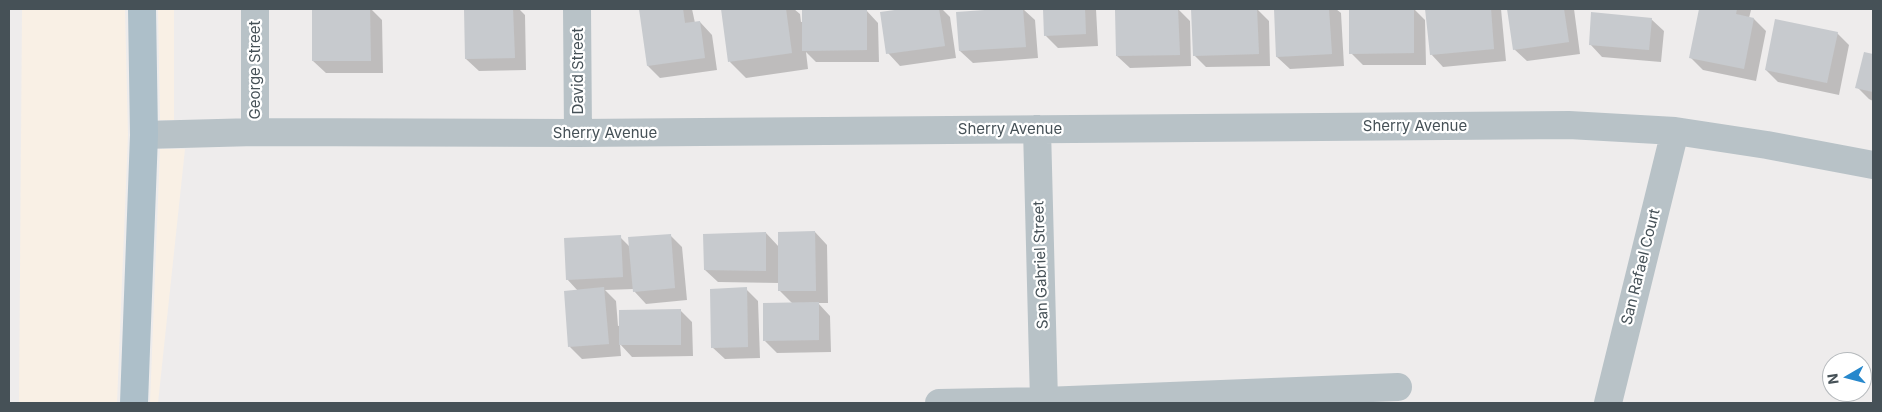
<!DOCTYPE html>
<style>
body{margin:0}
#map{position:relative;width:1882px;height:412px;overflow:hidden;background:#eeecec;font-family:Inter,sans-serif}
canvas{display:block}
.frame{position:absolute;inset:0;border:10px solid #465157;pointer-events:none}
.north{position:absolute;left:1822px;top:352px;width:50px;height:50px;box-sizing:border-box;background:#fff;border:1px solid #b5b9bc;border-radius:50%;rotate:262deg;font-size:14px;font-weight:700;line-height:20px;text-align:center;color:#465157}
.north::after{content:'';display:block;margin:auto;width:18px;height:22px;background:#2788cc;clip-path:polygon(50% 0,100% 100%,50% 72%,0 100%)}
</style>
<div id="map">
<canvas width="1882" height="412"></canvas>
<div class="frame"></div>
<div class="north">N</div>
</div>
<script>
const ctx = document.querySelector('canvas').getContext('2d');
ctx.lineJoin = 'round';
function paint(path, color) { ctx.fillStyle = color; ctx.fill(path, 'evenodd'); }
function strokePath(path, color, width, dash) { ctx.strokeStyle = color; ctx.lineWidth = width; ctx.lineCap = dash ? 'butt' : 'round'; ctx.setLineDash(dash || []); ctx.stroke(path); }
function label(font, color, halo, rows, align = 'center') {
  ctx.font = font + ' Inter,sans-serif'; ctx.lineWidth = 4.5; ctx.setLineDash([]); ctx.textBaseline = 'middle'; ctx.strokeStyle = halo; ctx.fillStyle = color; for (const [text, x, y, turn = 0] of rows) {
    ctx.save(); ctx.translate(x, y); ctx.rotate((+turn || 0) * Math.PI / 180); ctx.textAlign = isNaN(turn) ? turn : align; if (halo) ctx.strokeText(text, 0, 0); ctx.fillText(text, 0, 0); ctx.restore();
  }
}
paint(new Path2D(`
 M22 9H125L128 135 117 403H19Z
 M158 9H174V120H160Z
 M160 149H185L158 403H150Z`), '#f9f0e5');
paint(new Path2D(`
 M313 9H371L382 20 383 73H326L313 61Z
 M465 9H519L525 15 526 70 479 71 466 59Z
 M640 9H692L695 23 700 22 712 35 717 70 660 78 648 66Z
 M722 9H794L800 14 801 22 866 10 878 23 879 62H816L806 52 808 69 746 78 730 62Z
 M911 9H942L950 17 956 58 900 66 888 53 882 13Z
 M1023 9 1035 20 1038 58 973 63 960 51 957 13Z
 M1044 9H1096L1098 46 1058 48 1046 36Z
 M1178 9 1190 21 1191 66 1130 68 1117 56Z
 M1257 9 1269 21 1270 66 1206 67 1194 55Z
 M1275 9H1336L1341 13 1344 66 1290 69 1277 57Z
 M1350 9H1414L1425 20 1426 65H1363L1351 53Z
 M1427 9H1501L1506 61 1443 67 1431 54Z
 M1509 9H1574L1580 54 1527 61 1514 49Z
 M1701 9 1751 10 1749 18 1754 19 1766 31 1756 81 1703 70 1691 58Z
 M1651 19 1664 31 1661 62 1602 57 1590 44Z
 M1837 33 1849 45 1839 95 1778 82 1766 70Z
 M1865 53 1873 55V101L1869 99 1857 87Z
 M815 232 827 245 828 303H818L830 316 831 352 777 353 765 341 793 304 779 290V283L718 282 705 270 766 233 779 247Z
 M670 235 682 247 687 300 646 304 634 291V289L605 290 616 301 618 326 680 310 692 322 693 356 632 357 620 344 621 356 582 359 570 347 578 291 567 279 620 237 630 247Z
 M746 289 758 301 760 358 725 359 712 347Z`), '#0003');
paint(new Path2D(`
 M312 9H370L371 61H312Z
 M464 9H513L515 58 465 59Z
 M639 9H683L685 23 700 21 705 58 647 66Z
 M721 9H786L792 53 728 62Z
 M802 9H867V50L802 51Z
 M902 9H939L945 46 886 54 880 12Z
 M999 9H1023L1026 47 959 51 956 12Z
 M1043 9H1085L1086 34 1044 36Z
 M1178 9 1180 55 1116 56 1115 10Z
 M1191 9H1257L1259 54 1193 56Z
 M1274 9H1329L1332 54 1276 57Z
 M1349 9H1414V53L1349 54Z
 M1425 9H1491L1494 49 1430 55Z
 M1507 9H1564L1569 42 1513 50Z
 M1699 9H1737L1736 14 1754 18 1744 69 1689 58Z
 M1591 12 1652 18 1649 50 1589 45Z
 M1775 19 1838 32 1827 83 1765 70Z
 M1864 52 1873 54V92L1855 88Z
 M815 231 816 291H778V232Z
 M766 232V271L704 270 703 234Z
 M671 234 675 288 633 292 628 237Z
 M621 235 623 277 566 280 564 238Z
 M604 287 609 344 568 347 564 291Z
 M747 287 748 347 711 348 710 289Z
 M819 302V340L763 341V303Z
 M681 309V345H619V310Z`), '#c7cace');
strokePath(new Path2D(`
 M255 9V132
 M577 9 578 133
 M1037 129 1044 401
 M144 135 255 132 578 133 1569 125 1675 131 1767 145 1873 165
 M939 403 1044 401 1398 387
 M1608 403 1675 131`), '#b8c2c7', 28);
strokePath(new Path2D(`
 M134 403 144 135 142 9`), '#adbfc9', 28);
label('15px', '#465157', '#fff', [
 ["George Street",255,70,-90],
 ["David Street",578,71,-90],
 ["Sherry Avenue",1415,126],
 ["Sherry Avenue",1010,129],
 ["Sherry Avenue",605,133],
 ["San Gabriel Street",1041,265,-92],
 ["San Rafael Court",1641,267,-76]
]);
</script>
